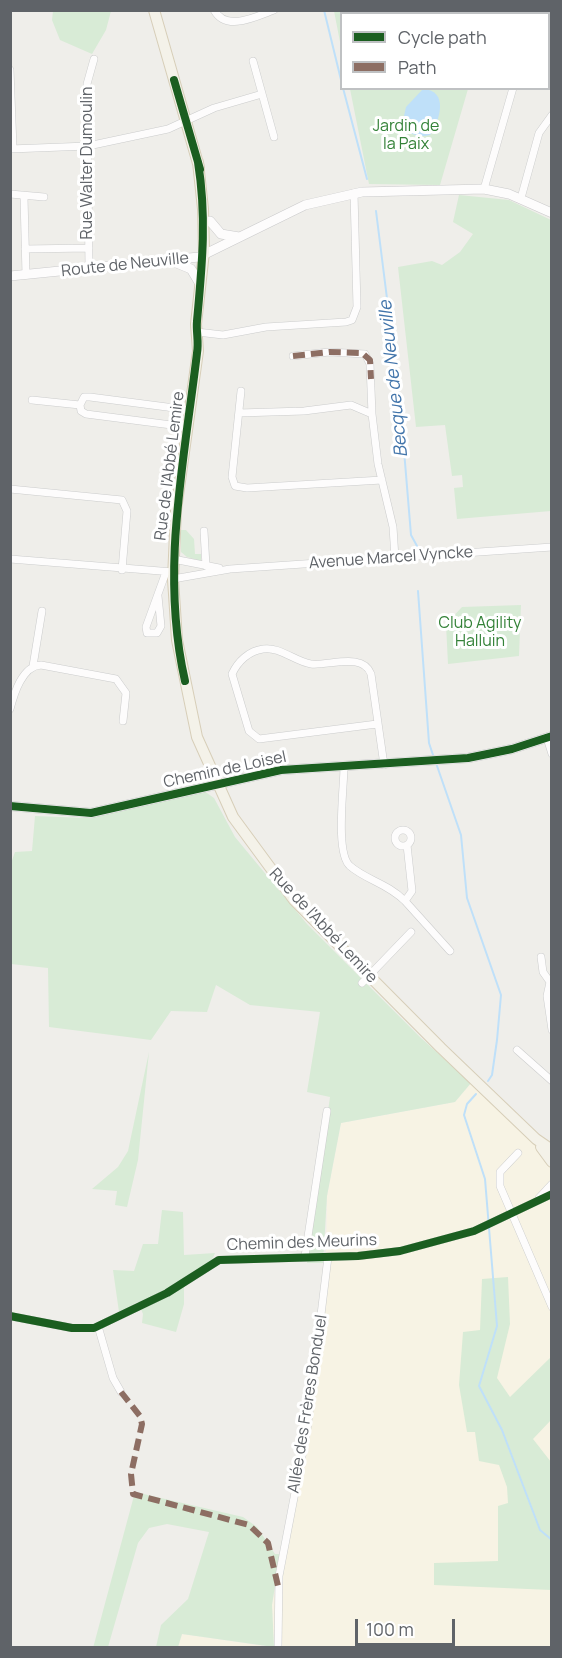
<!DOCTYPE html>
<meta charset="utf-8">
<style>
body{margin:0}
#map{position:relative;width:562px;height:1658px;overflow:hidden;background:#efeeea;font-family:Manrope,sans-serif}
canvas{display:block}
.frame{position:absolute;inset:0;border:12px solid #5f6368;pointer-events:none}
.legend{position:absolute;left:340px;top:12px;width:210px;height:78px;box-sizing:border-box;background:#fff;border:2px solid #bfc1c3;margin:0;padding:8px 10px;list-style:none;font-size:18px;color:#5f6368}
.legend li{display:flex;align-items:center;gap:12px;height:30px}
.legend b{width:30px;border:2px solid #bfc1c3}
.scale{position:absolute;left:355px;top:1619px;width:100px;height:27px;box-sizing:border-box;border:3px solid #5f6368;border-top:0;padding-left:8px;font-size:18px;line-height:21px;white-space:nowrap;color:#5f6368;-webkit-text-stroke:4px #fff;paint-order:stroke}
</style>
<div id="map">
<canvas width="562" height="1658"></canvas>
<div class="frame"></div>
<ul class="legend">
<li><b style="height:8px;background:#1b5e20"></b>Cycle path</li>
<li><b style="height:8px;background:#8d6e63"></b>Path</li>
</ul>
<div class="scale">100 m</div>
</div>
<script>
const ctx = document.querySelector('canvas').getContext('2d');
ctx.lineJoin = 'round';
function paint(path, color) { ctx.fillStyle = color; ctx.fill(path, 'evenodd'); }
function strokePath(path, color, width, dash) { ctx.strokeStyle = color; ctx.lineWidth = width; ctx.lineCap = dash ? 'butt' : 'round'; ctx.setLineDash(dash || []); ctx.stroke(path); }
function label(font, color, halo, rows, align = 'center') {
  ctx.font = font + ' Manrope,sans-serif'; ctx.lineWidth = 6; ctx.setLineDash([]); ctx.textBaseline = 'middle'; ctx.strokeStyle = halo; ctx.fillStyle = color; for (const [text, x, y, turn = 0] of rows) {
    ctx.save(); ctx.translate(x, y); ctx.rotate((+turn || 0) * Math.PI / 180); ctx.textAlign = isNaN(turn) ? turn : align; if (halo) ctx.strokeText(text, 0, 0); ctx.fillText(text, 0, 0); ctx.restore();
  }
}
paint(new Path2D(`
 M471 1083 551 1156V1647L274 1648 272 1605 305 1428 326 1252 327 1196 341 1123 455 1102Z
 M182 1634 271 1647 178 1648Z`), '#f7f3e4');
paint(new Path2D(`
 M53 11H111L106 30 92 54 60 40 52 20Z
 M334 11V10L533 11 528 14H342L341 47Z
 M350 89H468L440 185 369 184Z
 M459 195 509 200 551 220V511L457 519 454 488 463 487 462 475 452 476 445 425 416 427 398 267 432 261 442 265 460 252 473 234 453 222Z
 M181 530H186L194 539 195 554H201V561L187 557 181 552Z
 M521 605 519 656 448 664 446 624 462 607Z
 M204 791 214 798 235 837 307 924 421 1038 471 1083 455 1102 341 1123 327 1196 323 1263H307L330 1097 307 1092 320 1012 250 1005 216 985 207 1012 171 1011 151 1040 49 1027 48 968 11 964 10 866 15 852 32 851 35 816 86 818Z
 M149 1052 138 1160 127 1207 115 1205 117 1191 92 1189 118 1167 128 1151Z
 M162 1210 183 1212 184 1255 215 1253 211 1262 184 1281V1304L176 1332 142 1323 143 1314 138 1302 119 1312 113 1270 134 1271 143 1244H158Z
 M508 1277 510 1324 497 1378 510 1397 551 1357V1420L533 1439 551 1462V1590L434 1585V1563L498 1561V1506L508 1503 507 1487 499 1465 479 1461 475 1432H467L459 1385 463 1332 480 1330 482 1279Z
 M135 1492 243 1517 257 1527 275 1554H280L272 1605 274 1647 182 1634 178 1647H156L161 1625 188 1599 209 1532 167 1524 149 1528 138 1543 108 1647 93 1648Z`), '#d8ebd6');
paint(new Path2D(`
 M423 89C449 90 440 121 430 135 419 138 409 135 402 125L406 107Z`), '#bfe0f9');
strokePath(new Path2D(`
 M324 10 342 84
 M343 88 367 179
 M376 211 400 402 411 535 417 546
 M418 591 429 743 434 758
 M436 763 461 835 467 898 501 995 497 1040 492 1075 488 1081
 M476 1094 467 1104 464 1115 485 1179 497 1326 479 1386 502 1430 540 1530 552 1540`), '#bfe0f9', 2);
const street = new Path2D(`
 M214 10C226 32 255 17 274 10
 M548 51 552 49
 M253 61 274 137
 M10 70 13 148
 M10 149 88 146 168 129 214 108 262 94
 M484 189 513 88
 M10 194 44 197
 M24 197 26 275
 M521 198 539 133 552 115
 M25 249 89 248
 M89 269 87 84 94 59
 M197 332 223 335 266 327 346 322 352 320 357 307 354 193
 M293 356 329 352 365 354 370 364 372 414
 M241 391 232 477 235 486 247 488 382 480
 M32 400 80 405
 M239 413 304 411 351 405 372 414 378 464 393 527 395 558
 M174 426 179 417 177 408
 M187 427 86 414 81 411 80 405 84 397H90L190 410
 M10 489 122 500 127 511 122 570
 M204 531 206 566
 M10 559 173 572
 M173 559 219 568
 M173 579 230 569 552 547
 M158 596 161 626 157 633H147L146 627 166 572
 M33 666 42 611
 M10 709C14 694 22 666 41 665L116 679 126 693 123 721
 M377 724 259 739 249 731 232 674C238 661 249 651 263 649 279 646 296 662 311 664 329 666 363 652 371 674L384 765
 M547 738 552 754
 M344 766C344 788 335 853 350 866 366 880 387 883 405 901
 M395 838a8 8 0 1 1 16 0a8 8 0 1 1-16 0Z
 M407 845 412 891 405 901 450 951
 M541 957 543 972 550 982 547 996 552 1030
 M362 983 411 932
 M517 1050 552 1081
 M518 1153 500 1172V1186L552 1307
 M539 1198 552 1184
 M305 1256 327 1111
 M10 1316 72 1328H94L167 1293 219 1260 358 1256 400 1251 474 1231 552 1194
 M98 1326 113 1378 121 1392
 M278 1648 279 1576 307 1430 328 1257`);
const secondary = new Path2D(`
 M210 221 221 234 239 237
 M174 262 191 269 200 284
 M10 276 199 257 305 205 362 192 484 189 509 194 552 213
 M10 806 91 813 281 770 468 758 512 749 552 736`);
const primary = new Path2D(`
 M154 10 199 167
 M198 162 203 209 204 252 196 324 198 351 176 510 173 579 177 640 197 737 233 817 294 900 441 1048 536 1139 552 1150
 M541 1147 552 1162`);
strokePath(street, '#cbcccc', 8);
strokePath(secondary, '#cacacb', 10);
strokePath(primary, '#d7ceb8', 12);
strokePath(street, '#fdfcfc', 7);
strokePath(secondary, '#fdfcfc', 9);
strokePath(primary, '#f4f2e9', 10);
strokePath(new Path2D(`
 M293 356 329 352 362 353 370 360 371 379
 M121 1392 140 1416 142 1424 131 1474 133 1494 249 1525 268 1543 278 1586`), '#8d6e63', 6, [12, 6]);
strokePath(new Path2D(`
 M174 80 200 169
 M185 681C160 571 184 463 197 353 199 342 196 332 197 321 202 266 207 218 198 162
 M10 806 91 813 281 770 468 758 512 749 552 736
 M10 1316 72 1328H94L167 1293 219 1260 358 1256 400 1251 474 1231 552 1194`), '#1b5e20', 8);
label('16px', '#348238', '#fff', [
 ["Jardin de",406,127],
 ["la Paix",406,145],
 ["Club Agility",480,624],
 ["Halluin",480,642]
]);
label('16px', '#5f6368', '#fff', [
 ["Rue Walter Dumoulin",88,163,-90],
 ["Route de Neuville",125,265,-6],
 ["Rue de l'Abbé Lemire",170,466,-83],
 ["Avenue Marcel Vyncke",391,558,-4],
 ["Chemin de Loisel",225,770,-12],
 ["Rue de l'Abbé Lemire",323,926,47],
 ["Chemin des Meurins",302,1243,-2],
 ["Allée des Frères Bonduel",308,1404,-81]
]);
label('italic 18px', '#4174aa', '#fff', [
 ["Becque de Neuville",394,379,-96]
]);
</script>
